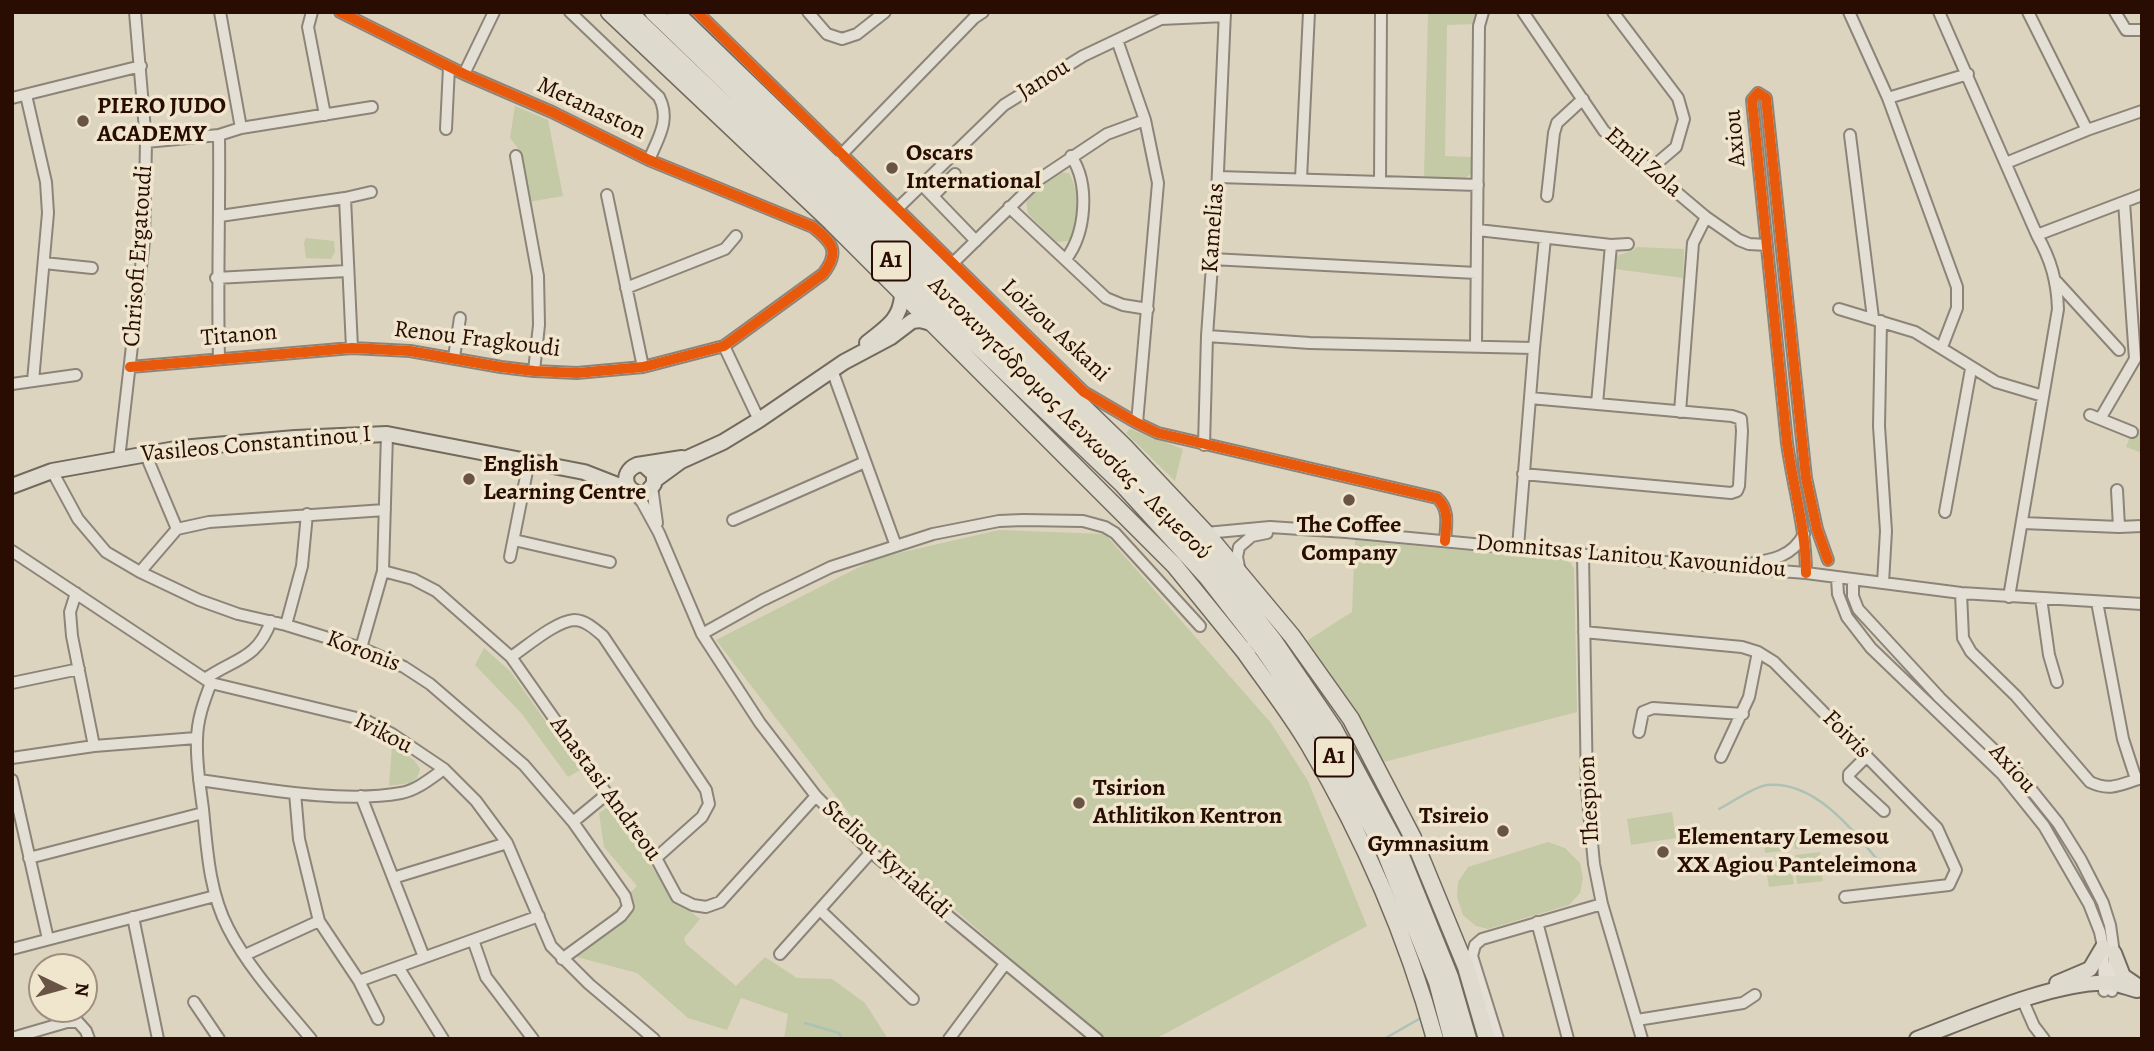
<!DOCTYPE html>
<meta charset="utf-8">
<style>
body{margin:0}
#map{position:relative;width:2154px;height:1051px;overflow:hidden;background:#dcd4bf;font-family:Alegreya,serif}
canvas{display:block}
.frame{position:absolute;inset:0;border:14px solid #290d03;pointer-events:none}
.north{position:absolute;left:28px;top:953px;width:70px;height:70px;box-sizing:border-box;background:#f0e6ce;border:2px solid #a08f7d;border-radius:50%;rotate:95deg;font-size:19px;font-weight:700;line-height:28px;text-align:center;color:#290d03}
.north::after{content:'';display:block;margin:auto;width:24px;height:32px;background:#685345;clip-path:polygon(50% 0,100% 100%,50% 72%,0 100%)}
</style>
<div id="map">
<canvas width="2154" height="1051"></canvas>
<div class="frame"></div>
<div class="north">N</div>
</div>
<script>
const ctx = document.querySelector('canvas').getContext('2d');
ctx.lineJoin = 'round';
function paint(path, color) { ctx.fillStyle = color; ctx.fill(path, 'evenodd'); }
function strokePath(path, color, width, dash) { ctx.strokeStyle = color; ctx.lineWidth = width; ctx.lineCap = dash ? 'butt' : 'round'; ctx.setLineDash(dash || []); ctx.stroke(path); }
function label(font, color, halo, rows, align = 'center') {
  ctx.font = font + ' Alegreya,serif'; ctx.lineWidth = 7; ctx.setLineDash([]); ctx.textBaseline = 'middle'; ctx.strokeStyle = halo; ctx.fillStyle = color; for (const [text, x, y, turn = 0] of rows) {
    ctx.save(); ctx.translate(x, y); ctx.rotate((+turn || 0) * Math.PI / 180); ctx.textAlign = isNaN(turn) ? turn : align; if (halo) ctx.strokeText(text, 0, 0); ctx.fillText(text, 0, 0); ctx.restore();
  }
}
paint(new Path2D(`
 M1428 12H1477L1474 24 1447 25 1445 156 1472 157V173L1465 178 1424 177Z
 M515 106 548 120 563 196 528 202 520 151 510 138Z
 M1057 172 1069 173C1080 193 1081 222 1069 241L1056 242 1028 214 1026 202 1033 191Z
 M306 238 334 241 335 252 331 259 306 258 304 243Z
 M1636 247 1684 249 1683 278 1615 269 1616 256 1634 250Z
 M2134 427 2142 430V453L2126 447Z
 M1130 429 1183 449 1175 481 1126 433Z
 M999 530 1105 534 1271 723 1308 781 1367 926 1155 1039H1103L858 825 716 640 877 558Z
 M1355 540 1564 560 1571 563 1574 569 1577 712 1384 762 1305 642 1352 612Z
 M484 648 510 671 580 770 568 777 522 714 475 665Z
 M392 746 414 760 420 769 417 778 410 783 389 786Z
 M608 807 677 901 700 919 684 938 686 944 736 986 765 957 797 978 832 979 865 1003 888 1039H784L788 1014 741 998 727 1030 688 1018 637 973 577 957 578 951 625 919 628 895 637 886 604 847 599 813Z
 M1672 812 1676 838 1631 845 1627 819Z
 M1818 833 1820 846 1795 849 1793 836Z
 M1788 837 1790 850 1765 853 1763 840Z
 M1548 842 1565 848 1580 863 1583 878 1580 893 1569 905 1488 929 1476 926 1463 915 1457 897 1458 882 1468 867Z
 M1820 852 1821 864 1796 867 1795 855Z
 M1790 855 1792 868 1767 871 1765 858Z
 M1821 868 1823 881 1797 884 1796 871Z
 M1792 872 1794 884 1769 887 1767 875Z`), '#c4c9a6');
strokePath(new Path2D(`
 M1719 809C1731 803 1755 786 1767 785 1818 780 1857 836 1886 870
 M805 1023 839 1033 842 1039
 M1384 1039 1419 1019`), '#adc1b7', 2.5);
const minor = new Path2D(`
 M220 12 241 128
 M312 12 308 27 325 115
 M570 12 659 97C671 120 658 138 649 160
 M697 12 1084 392 1137 423 1158 433 1437 498C1450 509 1446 525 1445 541
 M808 12 827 34 842 39 857 34 885 12
 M1523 12 1604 131 1706 217 1739 240 1749 244 1767 245
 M1613 12 1678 98 1684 119 1676 147 1649 170
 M1849 12 1888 98 1957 287V308L1942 347
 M1939 12 2037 235C2051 260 2057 281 2058 309L2009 597
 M2028 12 2087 130
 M2115 12 2126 30H2142
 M1117 40 1145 120 1158 183 1137 423
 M464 74 494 12
 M26 95 46 182 48 213 33 381
 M12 98 141 66
 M1888 98 1968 74
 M446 129 449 67
 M219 135C220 209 217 284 219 358
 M1850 135 1873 318
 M146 142 219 135 241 128 372 107
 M841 155 974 18 983 12
 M516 156 538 276 539 325 534 371
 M2006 163 2087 130 2142 111
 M1218 177 1478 185
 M1301 179 1309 12
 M1380 182 1381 12
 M922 185 976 241
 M607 195 643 367
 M933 196 955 174
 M1547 196 1554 133 1557 123 1583 99
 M345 198 352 348
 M2124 202 2135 359
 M1009 207 1106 298 1123 305 1148 309
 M898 208 1004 105 1083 56 1161 19 1225 16
 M220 216 345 198 371 192
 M1478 230 1611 245 1628 244
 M2037 235 2142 195
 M1066 259C1086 233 1090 184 1071 156
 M1212 259 1476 273
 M44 263 92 268
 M953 263 1038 180 1107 134 1145 120
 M216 278 347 271
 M2057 282 2119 350
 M626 288 725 249 736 236
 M1839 309 1915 332 1996 382 2043 396
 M1881 321 1879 426 1886 531 1883 583
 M1207 336 1310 343 1534 348
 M1476 345 1479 26 1483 12
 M724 346 759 420
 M454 357 460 318
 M130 367 352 348 410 351 501 367 534 371 577 373 643 367 724 346 823 274C840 252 833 243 813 227L649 160 552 112 464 74 340 12
 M832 370 896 546
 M12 384 76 375
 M1597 404 1611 245
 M1680 412 1693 243 1706 217
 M2090 415 2132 432
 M2100 419 2135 359
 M1204 445 1207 336 1217 194 1225 12
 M145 453 177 529
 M119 459 144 241 146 142 135 12
 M52 471 78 519 106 552 140 572 199 600 238 614 286 625 361 648 404 667 430 684 524 765 573 822 625 896 628 907 621 916 562 959
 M1523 474 1731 493 1737 491 1739 486 1742 431 1741 419 1732 416 1530 398
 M652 487 657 523
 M2117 490 2119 527
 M633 492 642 502 659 533 702 634 760 723 816 796 871 852 1097 1039
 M1945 512 1971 369
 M733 520 865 462
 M2023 523 2119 527 2142 526
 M1206 533 1270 527 1346 532 1664 562 1806 573 1961 593 2142 604
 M514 540 610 562
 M1518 547 1534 348 1545 238
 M12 551 211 683 365 720 392 734 444 769 476 801 507 843 551 946 589 984 654 1039
 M1583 554 1587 790 1594 864 1602 904 1642 1039
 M510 557 529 461
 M1748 564C1772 560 1792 557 1804 534
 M383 571 413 579 436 591 511 657 607 794 656 858 677 897 693 905 706 907 720 902 816 796
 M140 572 177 529 209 522 385 510
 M1240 572 1237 557 1239 547 1252 536 1267 533
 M1806 573C1806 529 1793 486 1787 443L1752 100 1758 93 1766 98 1806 478 1817 529 1828 560
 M1837 578 1838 594 1847 617 1871 648 2003 775 2044 826 2089 904 2100 932 2103 947 2104 991
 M1853 580V596L1858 609 1940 698 2017 772 2058 823 2081 860 2103 903 2110 925 2114 953 2112 991
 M76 593 70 612 72 636 94 746
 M1961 593 1963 638 1971 652 2016 696 2090 782C2111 792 2121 784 2142 778
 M2041 598 2049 655 2057 682
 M2097 602 2123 739 2136 779
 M286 625 302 566 307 514
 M1584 632 1742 647 1758 652 1774 662 1937 828 1956 870 1949 885 1845 897
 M702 634 763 600 831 567 933 534 999 521 1023 520 1083 521 1105 527 1115 533 1200 626
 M361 648 383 571 387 434
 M511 657C526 647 556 621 574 620 585 620 595 629 603 636L706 790 709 804 702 817 656 858
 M205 679C235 658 257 660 271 621
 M12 683 79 669
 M211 683C204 701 197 720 197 740 196 763 200 786 203 809 207 849 209 891 228 928 249 969 282 1004 311 1039
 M1639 732 1643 712 1653 708 1743 714
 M1867 756 1849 774V779L1884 811
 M1721 757 1749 697 1758 652
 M12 758 94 746 196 738
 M12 780 48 939
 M199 780C259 788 342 804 401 793 417 790 430 779 444 769
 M295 793 299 839 319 921 359 981 378 1019
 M361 796 424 957
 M573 822 607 794
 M29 858 203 813
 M393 878 507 843
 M820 910 913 999
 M133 917 158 1039
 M1537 922 1568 1039
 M473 940 486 977 533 1039
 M12 949 215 896
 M780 954 871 852
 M245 955 319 921
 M398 967 443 1039
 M359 981 539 916
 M2023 1001 2034 1026 2044 1039
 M194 1002 219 1039
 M1637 1020 1743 1003 1755 995
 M12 1038 67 1022H78L86 1031 89 1039
 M949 1039 1005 964
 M1498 1039 1472 956 1475 945 1482 939 1602 904`);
const major = new Path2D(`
 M867 343C885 328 900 321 902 296
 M644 465 654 474V484L646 493C626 496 618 473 637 465L682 458
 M655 480 681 461 723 442 759 420 844 362 891 337 912 321 920 320 935 324
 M12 486 52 471 181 448 295 438 387 434 584 472 630 490
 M2114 953 2123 976 2139 987
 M2057 983 2090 969 2103 947
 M1917 1039C1967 1020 2059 979 2111 983 2119 984 2129 988 2137 990`);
const highway = new Path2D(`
 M609 12 831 222 1174 565 1248 656
 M629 12 1123 485 1207 577 1263 649 1322 735 1385 852 1437 982 1452 1039
 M653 12 1139 482 1199 545 1274 641 1334 729 1397 846 1450 977 1468 1039
 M675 12 1124 446 1206 533 1292 636 1351 719 1413 838 1466 967 1487 1039
 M1242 648C1264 680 1289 711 1309 745 1363 836 1407 937 1435 1039`);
strokePath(minor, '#8c8478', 14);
strokePath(major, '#736a5e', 18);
strokePath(highway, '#736a5e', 19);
strokePath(minor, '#e4dfd5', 10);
strokePath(major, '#dfdace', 14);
strokePath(highway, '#dfdace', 16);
strokePath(new Path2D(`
 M697 12 1084 392 1137 423 1158 433 1437 498C1450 509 1446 525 1445 541
 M130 367 352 348 410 351 501 367 534 371 577 373 643 367 724 346 823 274C840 252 833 243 813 227L649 160 552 112 464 74 340 12
 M1806 573C1806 529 1793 486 1787 443L1752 100 1758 93 1766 98 1806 478 1817 529 1828 560`), '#e8590c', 10);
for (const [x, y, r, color] of [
 [83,121,7,"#685345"],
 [892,168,7,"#685345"],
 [469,479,7,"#685345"],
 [1349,500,7,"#685345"],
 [1079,803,7,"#685345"],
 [1503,831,7,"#685345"],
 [1663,852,7,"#685345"]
]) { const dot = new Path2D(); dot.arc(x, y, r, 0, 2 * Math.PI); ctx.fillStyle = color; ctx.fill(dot); strokePath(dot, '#f0e6ce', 2.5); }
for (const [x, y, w] of [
 [891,261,38],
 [1334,757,38]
]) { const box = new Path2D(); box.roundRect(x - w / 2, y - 19.5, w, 39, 5); ctx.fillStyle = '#f0e6ce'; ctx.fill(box); strokePath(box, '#290d03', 2); }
label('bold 23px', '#290d03', null, [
 ["A1",891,261],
 ["A1",1334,757]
]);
label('24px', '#290d03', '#f0e6ce', [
 ["Janou",1044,80,-32],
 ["Metanaston",591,109,25],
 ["Axiou",1736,138,-95],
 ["Emil Zola",1643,163,41],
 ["Kamelias",1214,228,-86],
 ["Chrisofi Ergatoudi",139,256,-86],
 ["Loizou Askani",1055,331,43],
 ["Titanon",239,336,-5],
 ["Renou Fragkoudi",477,340,7],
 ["Αυτοκινητόδρομος Λευκωσίας - Λεμεσού",1069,419,45],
 ["Vasileos Constantinou I",256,445,-5],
 ["Domnitsas Lanitou Kavounidou",1631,557,5],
 ["Koronis",363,652,21],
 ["Ivikou",383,734,27],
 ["Foivis",1846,735,45],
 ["Axiou",2012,769,48],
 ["Anastasi Andreou",605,789,54],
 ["Thespion",1590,800,-93],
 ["Steliou Kyriakidi",886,860,42]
]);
label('bold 24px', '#290d03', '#f0e6ce', [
 ["PIERO JUDO",97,107],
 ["ACADEMY",97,135],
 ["Oscars",906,154],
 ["International",906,182],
 ["English",483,465],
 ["Learning Centre",483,493],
 ["The Coffee",1349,526,"center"],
 ["Company",1349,554,"center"],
 ["Tsirion",1093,789],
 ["Athlitikon Kentron",1093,817],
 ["Tsireio",1489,817,"right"],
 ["Gymnasium",1489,845,"right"],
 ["Elementary Lemesou",1677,838],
 ["XX Agiou Panteleimona",1677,866]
], 'left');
</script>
